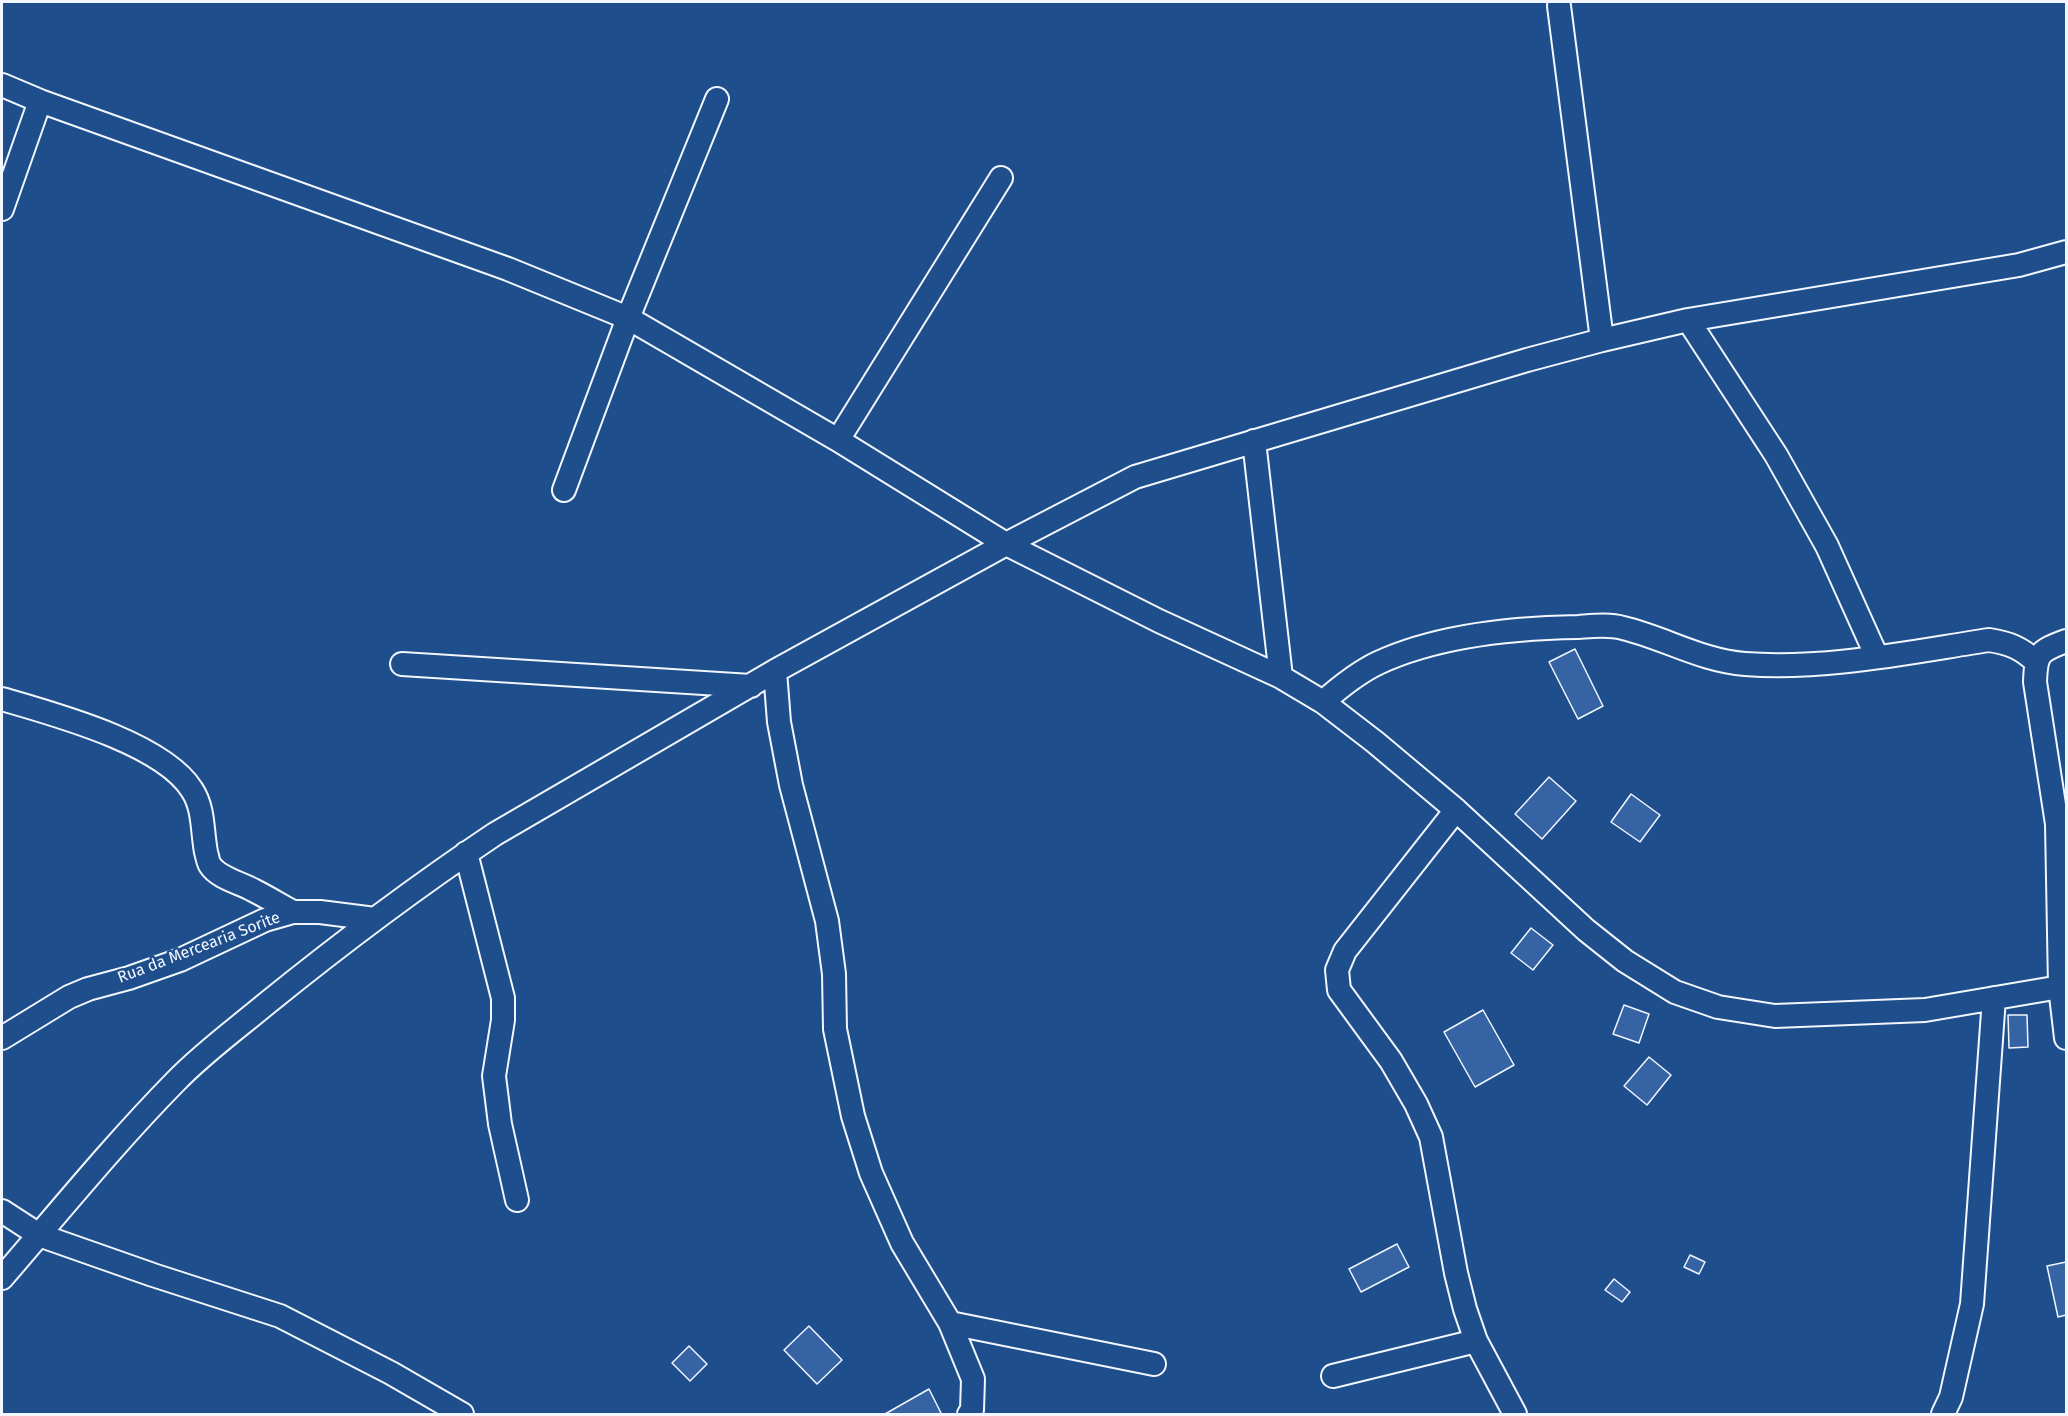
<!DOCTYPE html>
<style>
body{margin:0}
#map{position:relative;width:2068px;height:1416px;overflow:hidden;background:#1f4e8c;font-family:"Fira Sans",sans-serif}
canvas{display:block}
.frame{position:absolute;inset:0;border:3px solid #f2f6ff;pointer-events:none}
</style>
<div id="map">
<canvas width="2068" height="1416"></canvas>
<div class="frame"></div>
</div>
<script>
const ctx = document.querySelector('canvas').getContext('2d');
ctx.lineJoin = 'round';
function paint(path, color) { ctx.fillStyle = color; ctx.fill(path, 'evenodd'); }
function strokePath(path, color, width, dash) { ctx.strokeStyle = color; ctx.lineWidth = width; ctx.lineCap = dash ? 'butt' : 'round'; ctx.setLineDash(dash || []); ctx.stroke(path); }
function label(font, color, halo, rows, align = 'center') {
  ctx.font = font + ' "Fira Sans",sans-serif'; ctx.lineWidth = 4.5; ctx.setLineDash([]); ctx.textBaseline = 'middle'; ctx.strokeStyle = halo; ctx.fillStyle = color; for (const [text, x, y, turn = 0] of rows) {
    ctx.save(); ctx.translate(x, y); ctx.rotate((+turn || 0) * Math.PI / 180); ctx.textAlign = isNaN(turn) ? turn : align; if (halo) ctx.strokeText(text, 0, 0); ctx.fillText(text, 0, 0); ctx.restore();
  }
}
const building = new Path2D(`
 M1575 649 1603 706 1578 719 1549 662Z
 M1549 777 1576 801 1542 839 1515 814Z
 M1631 794 1660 815 1640 842 1611 822Z
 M1531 928 1553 945 1533 970 1511 953Z
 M1624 1005 1649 1014 1639 1043 1613 1034Z
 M1483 1010 1514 1065 1475 1087 1444 1032Z
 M2008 1015H2027L2028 1047 2009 1048Z
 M1649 1057 1671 1075 1647 1105 1624 1086Z
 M1397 1244 1409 1267 1361 1292 1349 1269Z
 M1690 1255 1705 1262 1699 1274 1684 1267Z
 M2066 1262V1315L2058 1317 2047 1266Z
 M1614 1279 1630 1292 1622 1302 1605 1290Z
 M809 1326 842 1360 817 1384 784 1350Z
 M689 1346 707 1364 690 1381 672 1363Z
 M929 1389 941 1413 938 1414H885Z`);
paint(building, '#3563a3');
strokePath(building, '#f2f6ff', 1.5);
const minor = new Path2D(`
 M1559 6 1602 340
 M2 85 40 101 508 269 628 318 838 440 1006 544 1159 621 1281 677 1323 702 1375 742 1456 810 1586 930 1625 961 1675 992 1718 1007 1775 1016 1925 1010 2066 986
 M2 209 40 101
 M1688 320 1776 455 1827 546 1877 657
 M838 440 1001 178
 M1254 441 1281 677
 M564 490 628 318 717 99
 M2066 641C2039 651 2036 653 2035 682L2057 824 2060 987 2066 1038
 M402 664 751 686
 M775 671 779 722 791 785 827 921 834 974 835 1029 853 1116 871 1173 902 1243 950 1323 973 1379 972 1410 969 1414
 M2 699C53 714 163 743 192 790 204 808 202 831 206 852 207 855 208 862 210 865 218 878 241 883 253 890 267 897 280 905 293 912
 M1323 702C1340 687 1357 673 1378 663 1436 636 1515 628 1578 627 1593 626 1609 624 1623 628 1665 638 1702 661 1745 664 1825 670 1910 652 1989 640 2009 643 2021 648 2035 661
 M1456 810 1345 951 1337 970 1339 990 1391 1061 1416 1104 1431 1137 1456 1273 1465 1309 1476 1341 1515 1414
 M466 853 503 998V1020L494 1076 500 1124 517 1200
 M2 1038 69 997 88 989 129 978 180 960 265 920 293 912H320L375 919
 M2 1211 39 1235 153 1275 280 1316 391 1373 462 1414
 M2 1278C59 1212 115 1143 176 1081 203 1053 236 1029 266 1004 340 944 416 887 495 834L775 671 1006 544 1135 477 1527 360 1602 340 1688 320 2019 265 2066 252
 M950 1323 1154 1364
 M1333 1376 1476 1341
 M1943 1414 1951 1397 1972 1304 1994 998`);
strokePath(minor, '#f2f6ff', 26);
strokePath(minor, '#1f4e8c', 22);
label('16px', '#f2f6ff', '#1f4e8c', [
 ["Rua da Mercearia Sorite",199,948,-21]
]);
</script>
